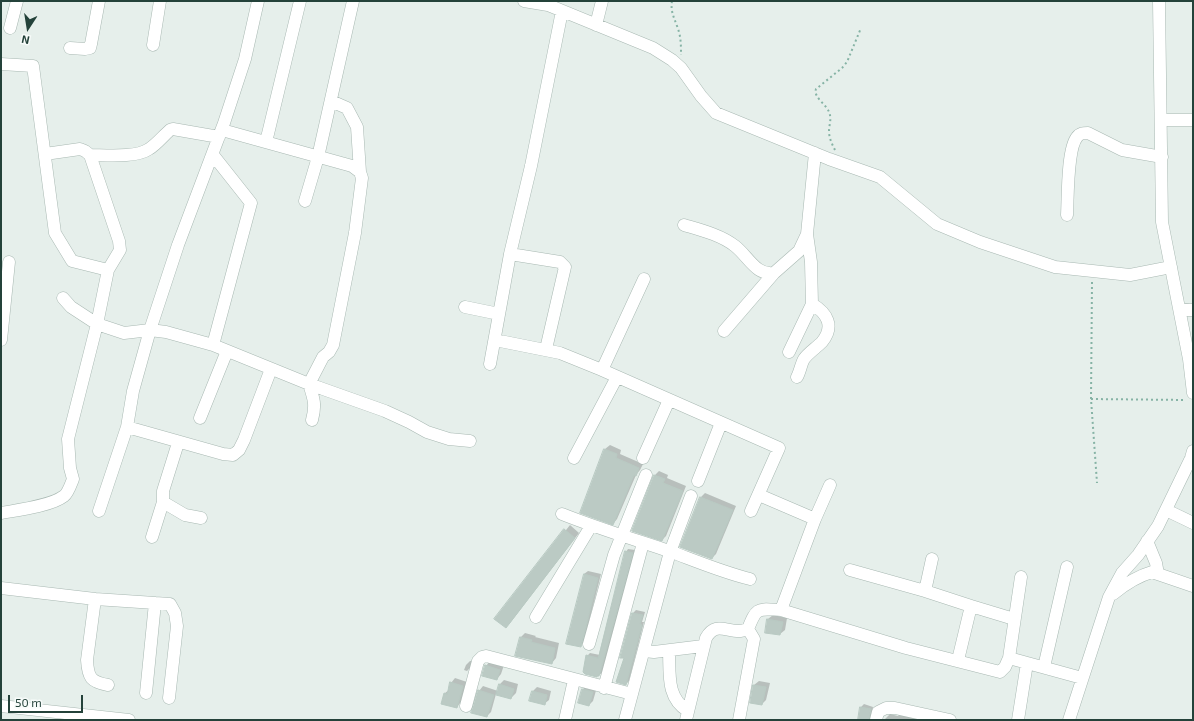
<!DOCTYPE html>
<style>
body{margin:0}
#map{position:relative;width:1194px;height:721px;overflow:hidden;background:#e6efeb;font-family:"Exo 2",sans-serif}
canvas{display:block}
.frame{position:absolute;inset:0;border:2px solid #24423a;pointer-events:none}
.north{position:absolute;left:8px;top:8px;width:40px;height:40px;-webkit-text-stroke:3px #f7fbf9;paint-order:stroke;rotate:192deg;font-size:11px;font-weight:700;line-height:16px;text-align:center;color:#24423a}
.north::after{content:'';display:block;margin:auto;width:14px;height:18px;background:#24423a;clip-path:polygon(50% 0,100% 100%,50% 72%,0 100%)}
.scale{position:absolute;left:8px;top:695px;width:75px;height:18px;box-sizing:border-box;border:2px solid #24423a;border-top:0;padding-left:5px;font-size:12px;line-height:14px;white-space:nowrap;color:#24423a;-webkit-text-stroke:3px #f7fbf9;paint-order:stroke}
</style>
<div id="map">
<canvas width="1194" height="721"></canvas>
<div class="frame"></div>
<div class="north">N</div>
<div class="scale">50 m</div>
</div>
<script>
const ctx = document.querySelector('canvas').getContext('2d');
ctx.lineJoin = 'round';
function paint(path, color) { ctx.fillStyle = color; ctx.fill(path, 'evenodd'); }
function strokePath(path, color, width, dash) { ctx.strokeStyle = color; ctx.lineWidth = width; ctx.lineCap = dash ? 'butt' : 'round'; ctx.setLineDash(dash || []); ctx.stroke(path); }
paint(new Path2D(`
 M610 445 621 450 620 454 643 464 640 470 636 475 617 519 613 524 605 449Z
 M659 471 668 475 667 478 686 486 666 536 662 540 633 530 655 475Z
 M705 493 736 506 716 554 712 558 701 497Z
 M570 525 579 533 510 623 496 619Z
 M628 549 635 550 602 673 599 675 587 656 590 653 600 655 626 552Z
 M588 571 601 574 584 642 580 646 584 574Z
 M636 610 645 612 642 622H644L629 681 626 684 625 658 621 657 633 613Z
 M773 615 787 618 785 630 780 634 768 619Z
 M525 633 536 636 535 637 559 643 556 658 552 663 517 655 521 637Z
 M470 661H473L471 667 467 671 464 670 466 665Z
 M490 661 504 665 501 674 497 679 486 666Z
 M455 678 467 682 461 702 457 707 445 693 449 690 451 683Z
 M504 680 518 684 516 693 511 698 496 694 491 712 487 716 479 691 483 686 498 691 499 685Z
 M759 681 770 683 766 700 762 704 751 702 754 685Z
 M587 685 597 687 593 701 589 705 580 702 583 689Z
 M537 687 551 691 549 700 544 704 530 701 533 691Z
 M864 704 873 707 871 718 872 720H858L861 707Z
 M890 714 898 716 900 714 930 720H884Z`), '#0003');
const building = new Path2D(`
 M604 449 617 454 616 458 639 468 636 476 634 475 613 525 580 513Z
 M654 475 665 479 663 483 683 491 662 541 632 531Z
 M700 497 733 510 712 559 680 547Z
 M564 529 575 538 506 628 494 619Z
 M625 551 633 553 599 676H597V677L585 674 583 672 586 655 598 658Z
 M584 574 598 578 581 647 566 644Z
 M632 613 643 615 640 624 642 625 626 685 616 682 624 658H620Z
 M767 619 783 622 780 635 765 633Z
 M520 637 532 640 531 642 555 648 552 664 515 656Z
 M485 665 500 670 497 680 482 676Z
 M450 682 463 686 457 708 441 704 444 693 447 694Z
 M499 684 514 689 511 699 496 695Z
 M753 685 766 687 762 705 750 703Z
 M582 689 593 692 589 706 578 703Z
 M478 690 494 695 487 717 471 713Z
 M532 691 547 695 545 705 529 701Z
 M860 707 871 709 869 720H858Z`);
paint(building, '#bbcac4');
strokePath(building, '#b8c9c2', 1);
const minor = new Path2D(`
 M524 1 548 5 653 48 672 60 681 68 701 96 716 113 829 159 880 177 937 224 980 242 1055 267 1130 275 1171 267
 M1159 1 1162 222 1189 359 1193 393
 M596 25 602 1
 M10 28 17 1
 M153 45 160 1
 M70 48 85 49 90 48 91 44 99 1
 M1 64 33 66 55 233 72 261 108 270 97 324 71 307 63 298
 M331 101 347 108 357 127 360 172
 M1161 120H1193
 M222 130 352 166 360 172 362 178 355 233 333 345 329 352 323 357 309 384C314 399 316 405 312 420
 M266 142 300 1
 M45 154 80 149 85 151 90 155 119 241 120 250 108 270
 M90 155C105 155 136 158 149 149 157 144 163 136 170 130L173 129 219 137
 M213 155 251 203 213 345
 M305 201 318 157 353 1
 M1067 215C1068 198 1067 149 1077 137 1080 133 1083 133 1088 133L1122 150 1162 157
 M684 225C701 230 721 235 735 246 748 256 756 276 774 273L799 251 807 234 815 153
 M510 254 560 262 565 267 546 349
 M644 279 602 370 779 448 751 511
 M465 307 499 314
 M1180 309 1193 310
 M724 331 774 273
 M1 340 9 262
 M495 340 560 353 602 370
 M789 352 812 304
 M490 364 510 254 531 166 562 11
 M797 377C800 372 801 364 804 359 808 353 816 348 822 342 835 326 827 313 812 304L811 262 807 234
 M200 418 227 351
 M127 427 223 454 233 455 239 450 244 440 271 369
 M574 458 617 377
 M643 458 669 400
 M698 481 721 423
 M830 485 815 519 781 610 906 648 1000 672 1005 667 1009 658 1082 678
 M759 495 815 519
 M163 502 185 515 201 518
 M1166 510 1193 523
 M99 511 127 427 133 391 150 330 166 332 213 345 309 384 385 411 409 422 427 432 449 439 470 441
 M1 513C18 510 51 506 64 496 68 493 71 484 73 479L70 468 68 439 97 324 124 333 150 330 178 245 224 123 245 59 258 1
 M562 514C597 528 633 539 669 551 696 561 722 572 750 579
 M152 537 163 502V491L178 443
 M1147 541 1156 563 1158 574
 M932 559 925 591 971 606 958 660
 M850 570 925 591
 M1 588 95 599 170 604 175 613 177 626 169 698
 M1113 594C1124 585 1138 576 1152 572L1193 586
 M95 599 87 660C88 678 91 682 108 685
 M971 606 1014 619
 M536 617 591 526
 M748 629C757 606 758 609 781 610
 M589 644 614 555 646 475
 M644 651 654 652 703 646
 M669 651C670 673 666 698 688 711
 M1009 658 1021 577
 M1044 667 1067 567
 M604 688 643 543
 M146 693 155 603
 M1 706 129 720
 M466 706 478 661 482 657 486 656 632 694
 M565 720 574 680
 M625 720 670 552 691 496
 M686 720 706 638C715 622 725 631 739 631 742 631 745 630 748 629L754 639 739 720
 M876 720 878 712 886 708H895L950 720
 M1018 720 1027 663
 M1069 720 1109 597 1122 573 1138 555 1158 526 1191 458 1193 451`);
strokePath(minor, '#a8b8b2', 13);
strokePath(new Path2D(`
 M672 1C670 12 675 19 678 29 681 37 681 46 681 55
 M835 150C832 144 829 138 829 131 829 125 832 119 829 112 826 104 813 97 816 89L842 68 847 62 861 28
 M1092 282 1091 399 1097 483
 M1091 399 1186 400`), '#86b3a5', 2, [2, 3]);
strokePath(minor, '#fff', 12);
</script>
